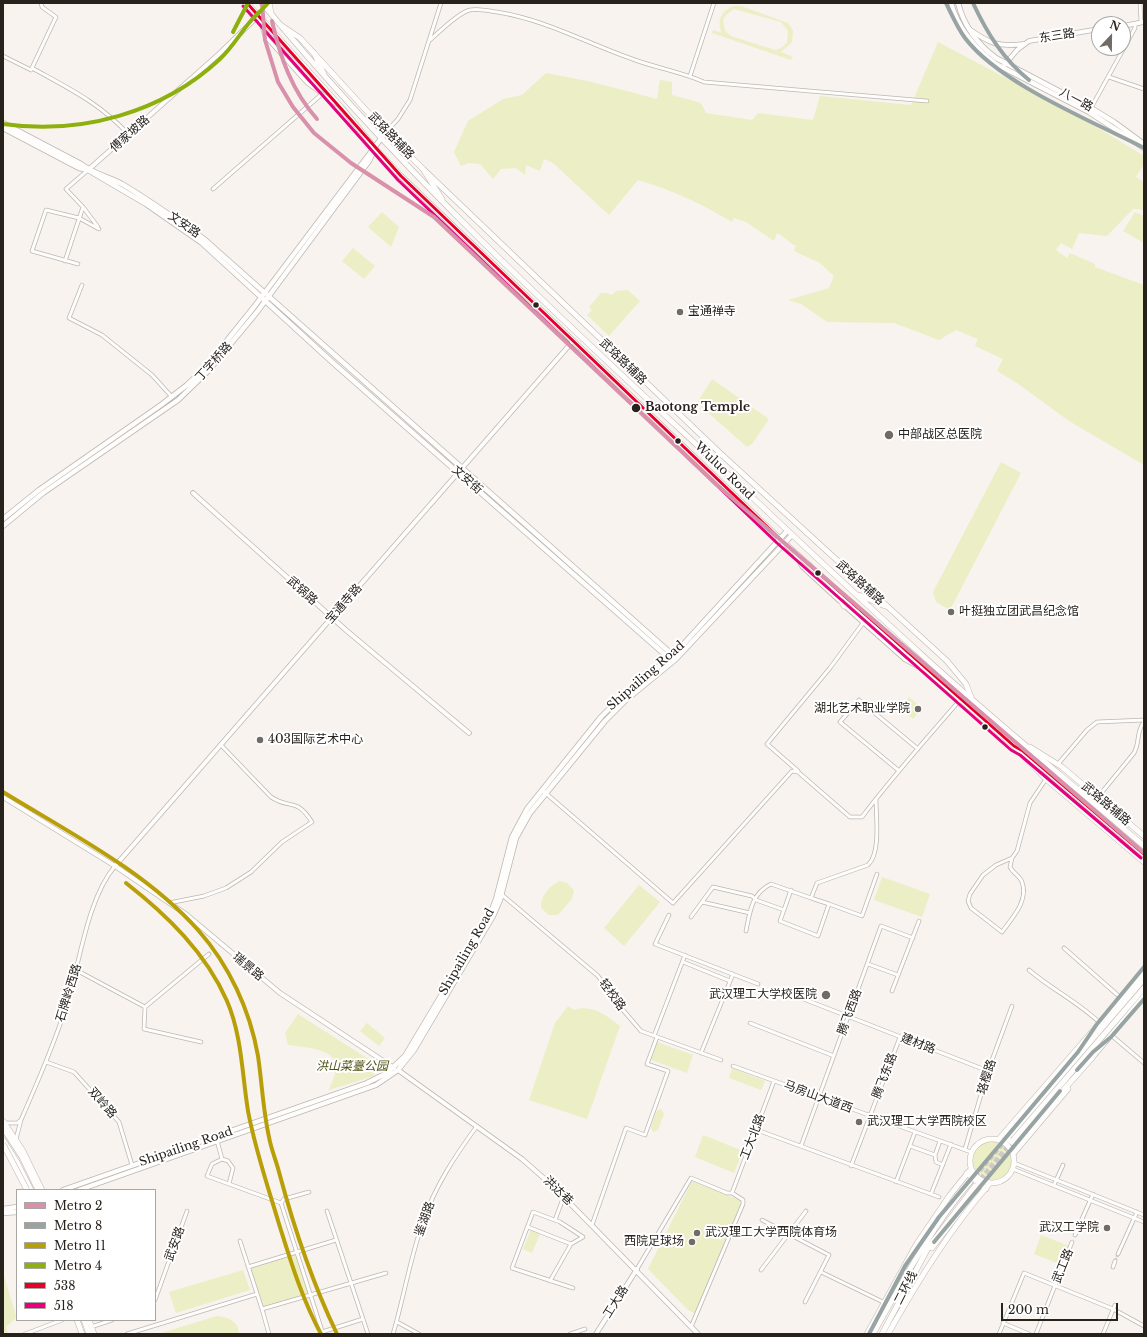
<!DOCTYPE html>
<meta charset="utf-8">
<style>
body{margin:0}
#map{position:relative;width:1147px;height:1337px;overflow:hidden;background:#f8f3ee;font-family:"Libre Baskerville",serif}
canvas{display:block}
.frame{position:absolute;inset:0;border:4px solid #28221c;pointer-events:none}
.legend{position:absolute;left:16px;top:1189px;width:140px;height:132px;box-sizing:border-box;background:#fff;border:1px solid #a9a7a4;margin:0;padding:5px 7px;list-style:none;font-size:12px;color:#28221c}
.legend li{display:flex;align-items:center;gap:8px;height:20px}
.legend b{width:20px;border:1px solid #a9a7a4}
.north{position:absolute;left:1091px;top:16px;width:40px;height:40px;box-sizing:border-box;background:#fff;border:1px solid #a9a7a4;border-radius:50%;rotate:22deg;font-size:11px;font-weight:700;line-height:16px;text-align:center;color:#28221c}
.north::after{content:'';display:block;margin:auto;width:14px;height:18px;background:#716b66;clip-path:polygon(50% 0,100% 100%,50% 72%,0 100%)}
.scale{position:absolute;left:1001px;top:1303px;width:117px;height:18px;box-sizing:border-box;border:2px solid #28221c;border-top:0;padding-left:5px;font-size:12px;line-height:14px;white-space:nowrap;color:#28221c;-webkit-text-stroke:3px #fff;paint-order:stroke}
</style>
<div id="map">
<canvas width="1147" height="1337"></canvas>
<div class="frame"></div>
<ul class="legend">
<li><b style="height:5px;background:#d890ab"></b>Metro 2</li>
<li><b style="height:5px;background:#97a4a3"></b>Metro 8</li>
<li><b style="height:5px;background:#b89e08"></b>Metro 11</li>
<li><b style="height:5px;background:#8db00e"></b>Metro 4</li>
<li><b style="height:5px;background:#e4002b"></b>538</li>
<li><b style="height:5px;background:#e5007d"></b>518</li>
</ul>
<div class="north">N</div>
<div class="scale">200 m</div>
</div>
<script>
const ctx = document.querySelector('canvas').getContext('2d');
ctx.lineJoin = 'round';
function paint(path, color) { ctx.fillStyle = color; ctx.fill(path, 'evenodd'); }
function strokePath(path, color, width, dash) { ctx.strokeStyle = color; ctx.lineWidth = width; ctx.lineCap = dash ? 'butt' : 'round'; ctx.setLineDash(dash || []); ctx.stroke(path); }
function label(font, color, halo, rows, align = 'center') {
  ctx.font = font + ' "Libre Baskerville","Noto Sans SC",serif'; ctx.lineWidth = 4; ctx.setLineDash([]); ctx.textBaseline = 'middle'; ctx.strokeStyle = halo; ctx.fillStyle = color; for (const [text, x, y, turn = 0] of rows) {
    ctx.save(); ctx.translate(x, y); ctx.rotate((+turn || 0) * Math.PI / 180); ctx.textAlign = isNaN(turn) ? turn : align; if (halo) ctx.strokeText(text, 0, 0); ctx.fillText(text, 0, 0); ctx.restore();
  }
}
paint(new Path2D(`
 M734 6H741L788 23 793 31 792 42 781 52 793 57 791 60 712 33 713 30 722 33C716 21 722 10 734 6ZM734 9 781 22 788 31 787 43 781 48 775 50 731 36 727 33 725 30 723 20 726 15Z
 M938 42 1082 118 1144 156V164L1136 177 1144 182V211L1139 209H1133L1107 236 1079 233 1072 249 1061 243 1056 250 1067 258 1070 253 1095 264V267L1144 285V465L1069 421 1017 383 997 371 1003 359 975 346 978 339 956 330 939 340 894 323 827 322 801 304 788 300 829 288 834 276 820 263 794 251 796 246C788 242 785 237 777 233L774 241 746 222 734 218 732 222C704 205 670 189 638 180L609 215 553 163 544 159 540 171 526 165 525 175 516 168 501 169 493 179 480 164 469 163 461 166 454 152 468 121 503 99 522 95 546 73 592 82 657 99 660 80 672 82V95L701 103 706 113 752 120 758 113 813 120 820 96 911 105Z
 M382 212 399 227 391 247 368 227Z
 M1135 212 1144 216V243L1123 231Z
 M353 248 375 266 364 279 342 261Z
 M628 290 640 301 609 336 587 315 592 310 589 307 601 293H607L612 295 616 291Z
 M712 379 769 419 752 444 747 447 697 403Z
 M1001 462 1021 473 950 610 936 602 933 592Z
 M909 697 922 708 913 719 900 708Z
 M882 877 930 894 922 917 874 900Z
 M559 881 567 883 574 890 572 899 558 915H549L541 908C541 896 547 888 559 881Z
 M639 885 660 902 624 946 604 928Z
 M568 1006 574 1010C592 1004 606 1015 620 1026L587 1119 529 1100 555 1023Z
 M298 1014 376 1064 374 1076 329 1090C331 1083 337 1073 336 1066 336 1048 301 1047 288 1045L285 1033Z
 M367 1023 385 1038 379 1046 360 1031Z
 M657 1042 693 1055 687 1073 651 1060Z
 M732 1068 765 1081 761 1090 729 1078Z
 M660 1109 662 1110 664 1114 658 1130 653 1132 651 1127 656 1112Z
 M703 1135 743 1151 734 1173 695 1157Z
 M973 1160a20 20 0 1 1 40 0a20 20 0 1 1-40 0Z
 M692 1181 742 1201 696 1313H694L688 1310 648 1269Z
 M531 1230 540 1234 532 1253 523 1249Z
 M1041 1235 1069 1246 1062 1265 1034 1254Z
 M297 1252 310 1295 262 1309 248 1267Z
 M243 1270 250 1290 176 1313 169 1292Z
 M3 1272 16 1316 15 1319 6 1327 8 1334H3Z
 M217 1316C227 1317 239 1321 239 1334H158Z`), '#eceec5');
strokePath(new Path2D(`
 M1115 1261 1118 1254`), '#cec9c4', 3, [3, 1.5]);
strokePath(new Path2D(`
 M970 1182 1009 1136
 M976 1185 1014 1139
 M978 1187 1017 1142`), '#cec9c4', 5, [5, 2.5]);
const minor = new Path2D(`
 M1140 3 1141 22
 M259 17 265 36 307 83 336 104
 M429 41C438 33 459 12 470 10 478 8 489 11 497 12 547 20 588 44 635 60 657 68 682 72 704 82L927 101
 M3 56 31 70 56 17 42 7 41 3
 M32 68C68 88 100 103 129 135
 M690 76 714 3
 M1109 77 1144 89
 M1091 108 1135 28V24
 M386 132 398 119 410 100 441 3
 M88 170 66 189 83 207 98 227
 M213 189 322 94
 M65 261 83 207
 M78 264 32 251 46 210 79 218 99 229
 M82 285 69 318 102 335 152 375 172 397
 M794 553 802 567 839 601
 M843 605 905 660 924 670
 M1058 764 1087 730 1097 722 1144 720
 M898 770 840 722 859 700 918 749
 M798 771 767 744 830 668 863 623
 M542 790 673 903 792 771 798 772 850 817H862C893 776 927 738 960 700
 M1098 797 1134 753C1140 743 1136 731 1144 722
 M1012 858 1010 867C1013 873 1020 876 1022 882 1029 901 1012 918 1002 932L971 908 968 901 970 894 983 875 996 865 1012 858 1017 851 1030 803 1046 779
 M791 890 780 921 818 936 829 904 811 898 817 883 868 865C881 853 876 816 876 799
 M501 894 598 976 617 1003 641 1031 721 1060
 M702 902 750 913
 M169 903 204 896 226 888 251 872 282 842 312 822C296 797 291 810 271 797L221 745
 M829 904 862 916 877 874
 M669 915 655 944 758 984
 M691 917 713 887 752 896 756 900 784 910
 M746 931C750 911 752 893 771 884L811 898
 M1064 948 1121 998
 M683 962 730 981
 M868 964 898 975
 M76 970 145 1007 144 1029 201 1042
 M1029 970C1051 989 1078 1002 1100 1023
 M778 989 988 1071
 M892 991 919 921
 M145 1007 209 954
 M750 1023 834 1056
 M1111 1035 1144 1063
 M654 1036 685 955
 M701 1053 733 974
 M46 1062 74 1072 119 1122 132 1165
 M733 1066 971 1152
 M21 1120C38 1081 55 1042 68 1001 80 960 88 898 115 866
 M5 1123H17L21 1120 16 1139
 M757 1130 939 1197
 M216 1137 222 1159 228 1161 233 1168 229 1184
 M801 1146 881 926 913 938
 M910 1146 935 1155 940 1141
 M965 1149 988 1071 1012 1006
 M935 1155 936 1162 943 1165
 M222 1159 212 1164 207 1176 281 1203
 M1014 1163 1144 1215
 M851 1166 900 1037
 M1013 1169 1144 1222
 M896 1182 915 1132
 M1054 1185 1063 1165
 M732 1193 774 1081
 M931 1194 951 1144
 M281 1203 323 1334
 M281 1203 284 1199 309 1192
 M327 1211 368 1334
 M555 1220 564 1196
 M762 1220 829 1255 805 1302
 M592 1225 626 1128 645 1135 668 1071 647 1064 657 1037
 M528 1227 571 1244
 M1075 1235 1093 1194
 M240 1241 262 1309 386 1273
 M1118 1254 1137 1212
 M248 1267 336 1240
 M1113 1267 1115 1261
 M637 1269 691 1178 727 1193H732L743 1200V1204L691 1327
 M761 1270 806 1211
 M821 1272 883 1302
 M550 1281 571 1244 583 1237 560 1222 533 1212 512 1268 573 1288
 M155 1300 187 1211
 M262 1309 269 1334
 M397 1322 419 1334
 M1003 1323 1029 1334
 M91 1327 112 1320
 M322 1332 363 1319
 M25 1334 62 1320
 M127 1334 257 1294
 M393 1334C404 1297 410 1258 423 1222 435 1186 455 1156 477 1126
 M570 1334 585 1329
 M999 1334 1024 1273 1113 1309 1144 1326
 M1036 1334 1072 1242
 M1103 1334 1115 1305`);
const tertiary = new Path2D(`
 M1123 26 1144 22
 M969 29C990 44 999 47 1024 44
 M1002 68 1017 50 1029 41 1099 29
 M88 170 219 54 258 16
 M193 493 347 631 469 733
 M3 797 115 866 187 915 280 993 394 1068
 M115 866 573 341
 M398 1070 522 1159 554 1187 698 1334
 M596 1334 637 1269`);
const secondary = new Path2D(`
 M951 3C958 28 976 49 996 64L1089 112 1144 148
 M958 3C964 26 977 44 996 58L1091 108 1114 122 1144 144
 M3 123 81 164C92 173 109 177 122 184 151 201 177 220 204 239L675 657
 M3 128 79 168 88 170 146 204 202 243 331 361 671 660
 M3 519 39 490 161 405 187 385 205 368 254 307 386 132
 M3 526 43 493 178 400 208 371 257 312 369 161 374 150
 M63 1190 367 1083 387 1073 405 1056 491 912 496 899 512 837 527 809 601 717 617 701 678 650 787 531
 M79 1190 376 1085 398 1070 414 1050 493 916 500 900 516 838 530 813 605 721 626 700 676 659 792 535
 M3 1209 17 1207
 M3 1213 17 1212`);
const primary = new Path2D(`
 M282 26 300 38 386 132 423 169 721 454 947 661 966 684 971 697
 M1030 747 1062 767 1144 836
 M1016 748 1046 779 1144 862
 M1090 1060 1144 996
 M3 1121 23 1151 42 1190
 M1003 1135 1018 1147
 M970 1161a22 22 0 1 1 44 0a22 22 0 1 1-44 0Z
 M999 1139 1144 972
 M1013 1154 1068 1089
 M967 1173 986 1189
 M89 1320 94 1334
 M867 1334 916 1245 950 1195 971 1169
 M888 1334C918 1281 950 1229 990 1183`);
const trunk = new Path2D(`
 M247 3 341 107 375 148 401 176 780 539 906 652 1014 746 1023 751 1144 854
 M262 3C390 158 536 296 683 432 762 506 840 581 921 654 993 720 1070 782 1144 846
 M269 3 271 13
 M314 53 324 74
 M423 169 442 199
 M833 588 844 606
 M859 595 885 606
 M3 1128 22 1157 38 1190
 M1010 1135 1144 979
 M1014 1139 1144 988
 M3 1140 17 1162 31 1190
 M1017 1142 1092 1058
 M932 1248 978 1188
 M77 1320 82 1334
 M84 1320 89 1334
 M873 1334C903 1281 930 1229 970 1182
 M882 1334 928 1248 975 1186`);
strokePath(minor, '#bcb7b2', 4.5);
strokePath(tertiary, '#bcb7b2', 5.5);
strokePath(secondary, '#bcb7b2', 6);
strokePath(primary, '#bcb7b2', 6);
strokePath(trunk, '#bcb7b2', 6);
strokePath(minor, '#fefdfc', 3);
strokePath(tertiary, '#fefdfc', 4);
strokePath(secondary, '#fefdfc', 4.5);
strokePath(primary, '#fefdfc', 5);
strokePath(trunk, '#fefdfc', 5);
const trunkBridge = new Path2D(`
 M3 1144 27 1190`);
strokePath(trunkBridge, '#bcb7b2', 6, []);
strokePath(trunkBridge, '#fefdfc', 5);
strokePath(new Path2D(`
 M247 3 401 176 780 539 1014 746 1023 751 1144 854`), '#e4002b', 3);
strokePath(new Path2D(`
 M243 6 398 180 777 543 1011 750 1020 755 1141 858`), '#e5007d', 3);
strokePath(new Path2D(`
 M262 3 265 40 278 82 293 107 314 133 351 163 434 217 717 485 1144 853
 M272 21C280 57 292 91 317 119`), '#d890ab', 4);
strokePath(new Path2D(`
 M946 3C952 15 957 27 965 38 1000 84 1092 121 1144 148
 M973 3C987 33 1003 59 1029 80
 M1077 1070 1093 1052 1111 1037 1144 999
 M934 1242 1060 1091
 M869 1334 905 1266 939 1217 1078 1052 1097 1024 1144 967`), '#97a4a3', 4);
strokePath(new Path2D(`
 M3 792C70 833 145 871 198 930 229 965 250 1010 258 1056 262 1083 263 1110 269 1137 271 1149 276 1160 279 1172 294 1228 312 1282 337 1334
 M126 883C167 915 206 953 227 1001 242 1036 242 1074 248 1111 255 1149 268 1187 279 1224 291 1262 302 1299 321 1334`), '#b89e08', 4);
strokePath(new Path2D(`
 M233 32 248 3
 M3 124C81 135 162 113 220 59 232 48 239 35 249 23 255 16 262 10 268 3`), '#8db00e', 4);
for (const [x, y, r, color] of [
 [536,305,3.5,"#28221c"],
 [680,312,4,"#716b66"],
 [636,408,5,"#28221c"],
 [889,435,5,"#716b66"],
 [678,441,3.5,"#28221c"],
 [818,573,3.5,"#28221c"],
 [951,612,4,"#716b66"],
 [918,709,4,"#716b66"],
 [985,727,3.5,"#28221c"],
 [260,740,4,"#716b66"],
 [826,995,5,"#716b66"],
 [859,1122,4,"#716b66"],
 [1107,1228,4,"#716b66"],
 [697,1233,4,"#716b66"],
 [692,1242,4,"#716b66"]
]) { const dot = new Path2D(); dot.arc(x, y, r, 0, 2 * Math.PI); ctx.fillStyle = color; ctx.fill(dot); strokePath(dot, '#fff', 1.5); }
label('12px', '#28221c', '#fff', [
 ["东三路",1057,36,-9],
 ["八一路",1076,100,28],
 ["傅家坡路",130,134,-42],
 ["武珞路辅路",391,136,46],
 ["文安路",184,225,34],
 ["丁字桥路",214,362,-48],
 ["武珞路辅路",623,362,44],
 ["Wuluo Road",724,471,44],
 ["文安街",467,480,41],
 ["武珞路辅路",860,583,42],
 ["武锅路",302,591,42],
 ["宝通寺路",344,604,-49],
 ["Shipailing Road",646,676,-41],
 ["武珞路辅路",1106,804,40],
 ["Shipailing Road",467,952,-60],
 ["瑞景路",248,967,40],
 ["石牌岭西路",69,993,-73],
 ["轻校路",612,995,54],
 ["腾飞西路",850,1012,-70],
 ["建材路",918,1044,21],
 ["腾飞东路",885,1076,-69],
 ["珞樱路",987,1077,-72],
 ["马房山大道西",818,1097,20],
 ["双岭路",102,1103,49],
 ["工大北路",753,1137,-69],
 ["Shipailing Road",186,1147,-19],
 ["洪达巷",558,1191,44],
 ["鉴湖路",425,1219,-70],
 ["武安路",175,1244,-70],
 ["武工路",1063,1266,-68],
 ["二环线",906,1288,-63],
 ["工大路",616,1302,-58]
]);
label('12px', '#28221c', '#fff', [
 ["宝通禅寺",688,312],
 ["中部战区总医院",898,435],
 ["叶挺独立团武昌纪念馆",959,612],
 ["湖北艺术职业学院",910,709,"right"],
 ["403国际艺术中心",268,740],
 ["武汉理工大学校医院",817,995,"right"],
 ["武汉理工大学西院校区",867,1122],
 ["武汉工学院",1099,1228,"right"],
 ["武汉理工大学西院体育场",705,1233],
 ["西院足球场",684,1242,"right"]
], 'left');
label('bold 12px', '#28221c', '#fff', [
 ["Baotong Temple",645,408]
], 'left');
label('italic 12px', '#4e5213', '#fff', [
 ["洪山菜薹公园",352,1067]
]);
</script>
